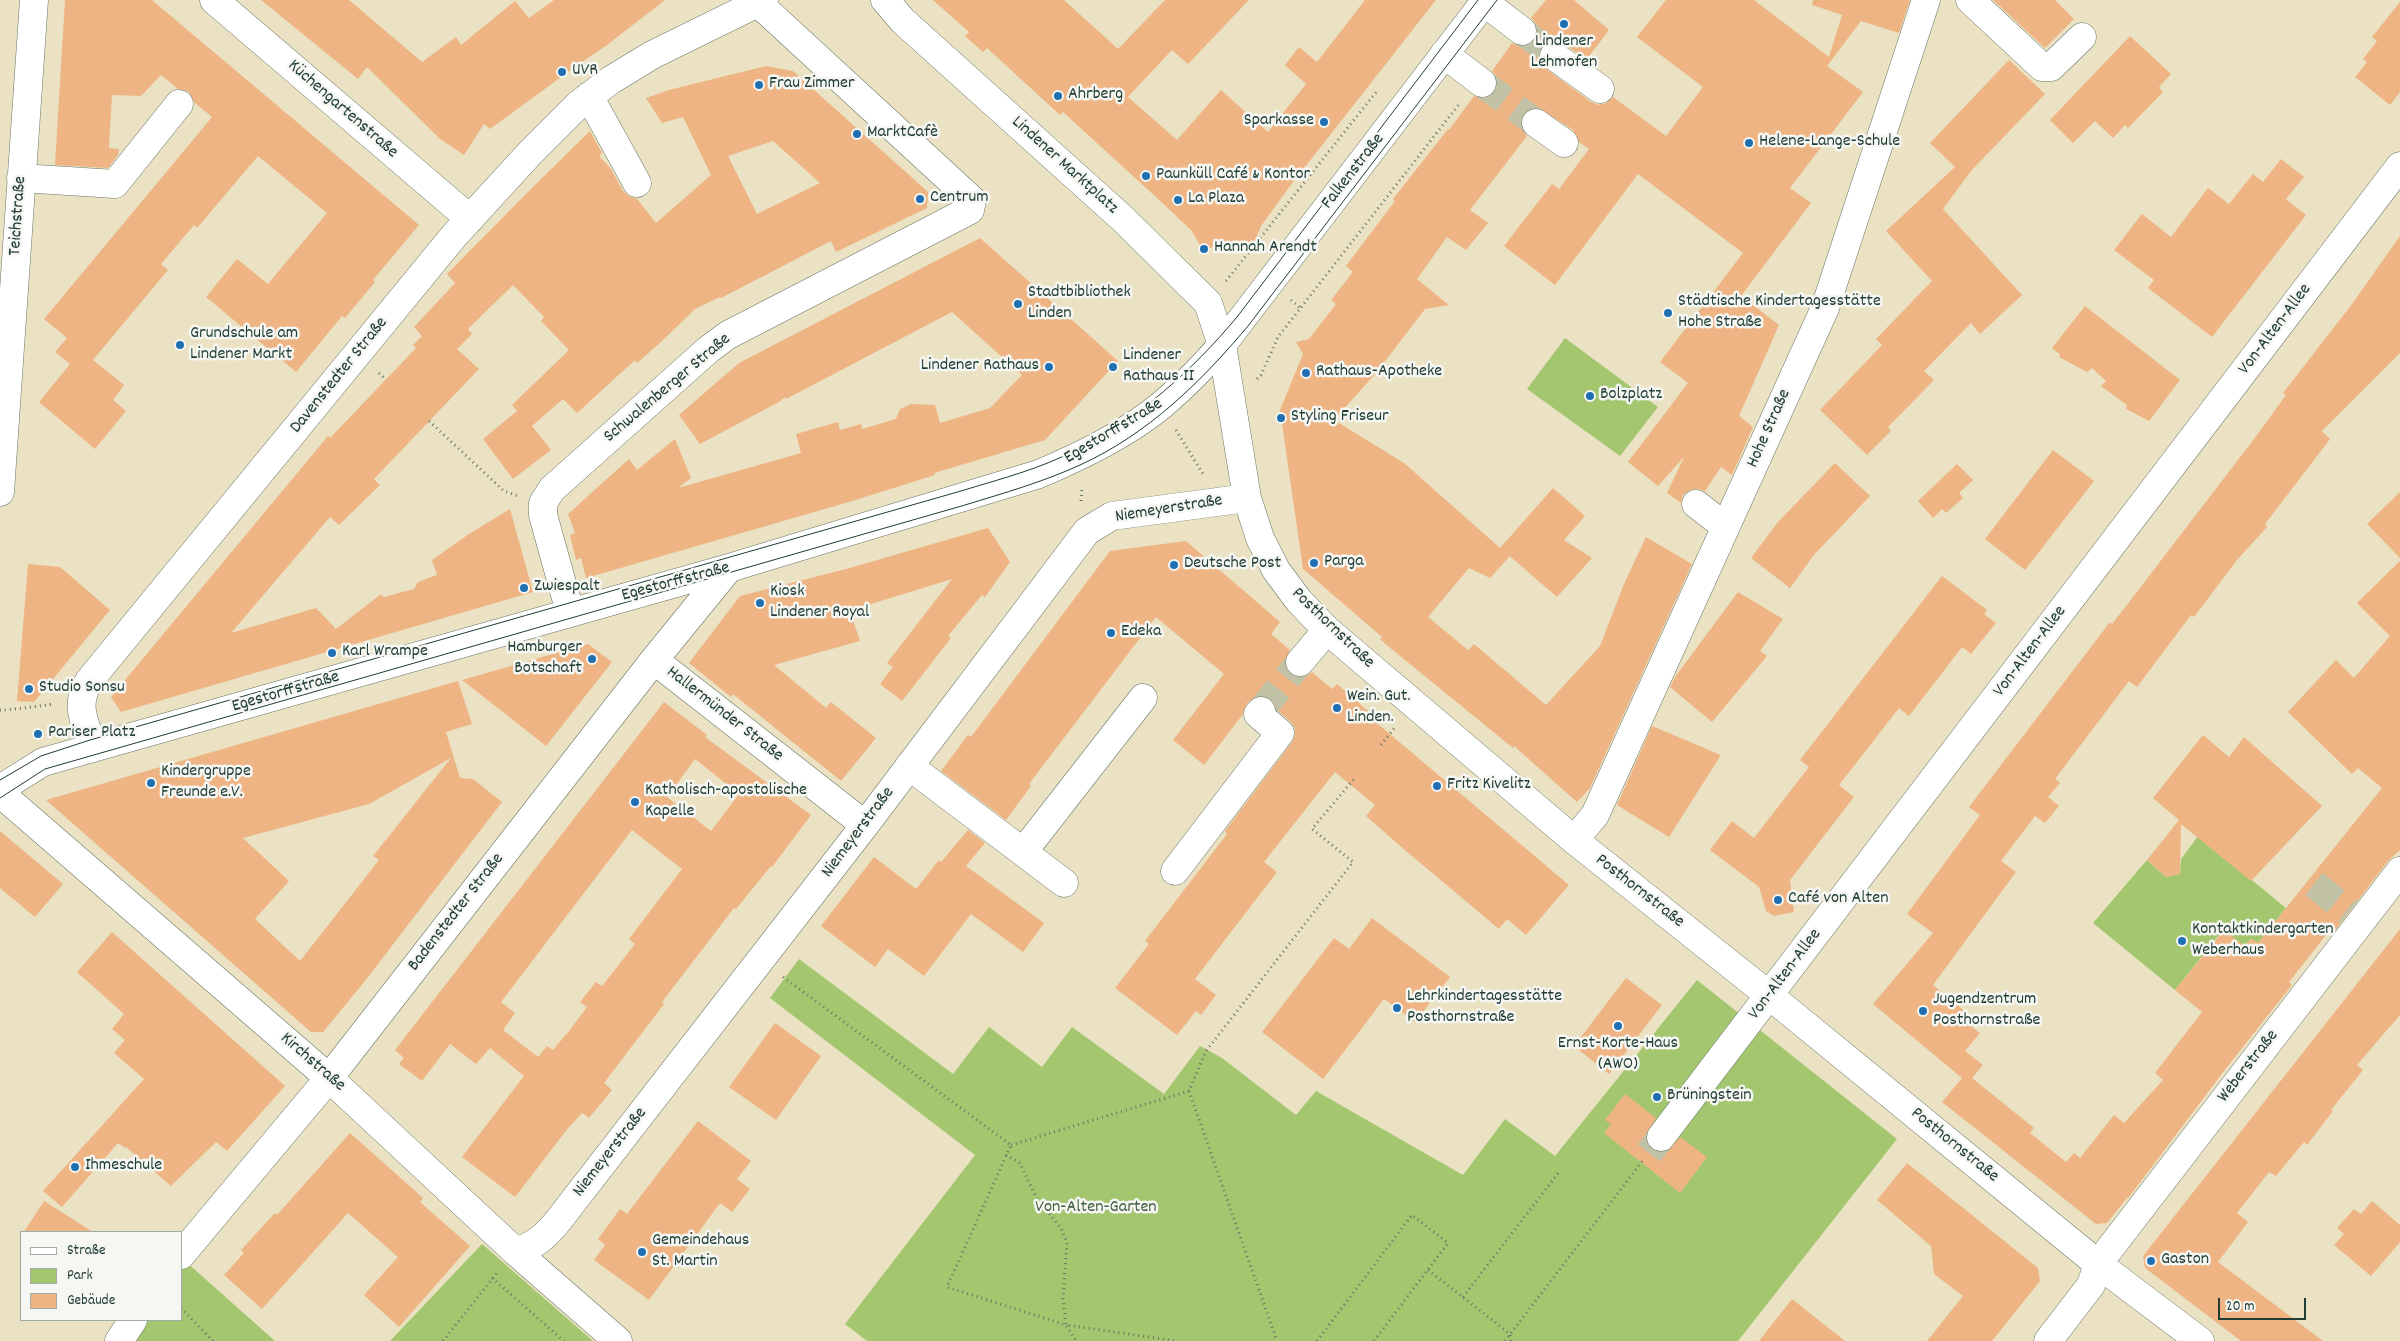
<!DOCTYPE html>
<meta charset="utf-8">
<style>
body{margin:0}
#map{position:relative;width:2400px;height:1341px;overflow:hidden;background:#eae2c3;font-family:Dekko,sans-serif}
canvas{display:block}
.legend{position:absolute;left:20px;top:1231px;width:162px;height:90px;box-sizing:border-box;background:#f6f6f2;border:1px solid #a0aca6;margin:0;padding:6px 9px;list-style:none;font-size:15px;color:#1f3d34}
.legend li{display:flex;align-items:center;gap:10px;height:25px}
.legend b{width:25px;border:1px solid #a0aca6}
.scale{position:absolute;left:2218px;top:1298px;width:88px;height:22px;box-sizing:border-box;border:2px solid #1f3d34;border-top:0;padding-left:6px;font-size:15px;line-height:18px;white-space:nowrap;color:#1f3d34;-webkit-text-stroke:4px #f6f6f2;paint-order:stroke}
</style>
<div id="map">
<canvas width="2400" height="1341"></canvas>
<ul class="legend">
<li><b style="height:6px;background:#fff"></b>Straße</li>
<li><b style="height:14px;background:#a3c66f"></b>Park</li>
<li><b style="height:14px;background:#eeb483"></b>Gebäude</li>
</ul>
<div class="scale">20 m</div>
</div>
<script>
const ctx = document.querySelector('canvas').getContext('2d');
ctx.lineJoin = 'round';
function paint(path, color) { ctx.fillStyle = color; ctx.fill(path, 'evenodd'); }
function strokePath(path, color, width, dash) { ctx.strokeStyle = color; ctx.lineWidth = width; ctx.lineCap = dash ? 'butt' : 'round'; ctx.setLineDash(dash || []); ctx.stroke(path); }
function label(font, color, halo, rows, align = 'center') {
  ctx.font = font + ' Dekko,sans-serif'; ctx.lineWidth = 5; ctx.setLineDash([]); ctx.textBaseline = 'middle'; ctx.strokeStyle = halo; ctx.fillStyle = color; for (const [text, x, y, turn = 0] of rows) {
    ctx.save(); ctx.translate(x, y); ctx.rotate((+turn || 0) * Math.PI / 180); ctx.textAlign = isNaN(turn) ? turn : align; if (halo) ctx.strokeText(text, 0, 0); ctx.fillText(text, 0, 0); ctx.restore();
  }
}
paint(new Path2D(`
 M1565 338 1658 407 1620 456 1527 389Z
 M2198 836 2286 908 2258 943 2251 939 2244 946 2223 930 2175 990 2093 923 2147 860 2166 877 2180 874 2181 859Z
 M799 959 953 1074 989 1027 1042 1067 1072 1027 1164 1094 1200 1046 1222 1058 1296 1115 1316 1091 1463 1175 1505 1119 1555 1156 1697 980 1897 1139 1738 1341H867L845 1324 975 1155 770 998Z
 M482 1244 593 1341H390Z
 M185 1261 275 1341H124L139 1320H181V1265Z`), '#a3c66f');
paint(new Path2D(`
 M65 0H152L419 225 373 280 375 282 345 318 342 316 296 372 206 297 237 259 268 284 327 213 258 156 197 228 194 225 161 264 168 270 93 360 124 385 113 400 126 411 95 449 39 402 70 364 55 352 67 338 44 319 212 117 194 102 189 92 178 89 161 75 141 96 112 95 109 148 119 149 118 155 108 168 55 165Z
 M261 0H349L422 62 456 37 461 45 515 1 529 18 554 0H665L607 45 579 64 490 129 484 124 464 155 440 139 367 67 358 79Z
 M933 0H1064L1118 49 1165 0H1249L1188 64 1172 50 1128 97 1177 140 1221 90 1268 132 1306 84 1285 65 1299 47 1317 62 1365 0H1436L1290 186 1261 226 1255 241 1248 245 1220 241 1204 253 1192 231 1157 198 1063 112 1060 115 987 48 983 52 965 36 969 32Z
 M1546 0H1574L1609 30 1586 60 1563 43 1555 40 1547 42 1541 47 1538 55 1540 63 1545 68 1591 102 1599 105 1606 103 1613 97 1666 136 1703 87 1637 37 1666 0H1754L1829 57 1842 15 1812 5 1813 0H1910L1899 33 1861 21 1827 66 1863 92 1790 188 1811 203 1741 296 1779 325 1739 416 1753 427 1732 475 1721 467 1705 491 1698 489 1690 490 1683 495 1681 503 1667 493 1684 457 1658 486 1628 462 1688 383 1660 362 1743 253 1638 174 1555 285 1504 246 1552 184 1559 189 1589 149 1579 142 1573 130 1538 108 1529 109 1523 114 1520 122 1522 129 1527 136 1470 210 1488 223 1466 250 1447 237 1417 279 1449 305 1425 309 1376 373 1334 420 1404 463 1500 548 1553 488 1585 516 1564 540 1592 558 1557 597 1505 552 1510 556 1490 578 1469 568 1428 617 1468 650 1474 644 1546 705 1600 646 1624 584 1646 537 1692 564 1590 788 1577 802 1514 746 1513 748 1389 647 1380 639 1382 637 1303 569 1280 410 1303 354 1296 342 1309 339 1336 304 1331 300 1353 272 1346 266 1395 201 1393 199 1448 129 1449 130 1474 96 1480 98H1488L1495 92 1498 85 1497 77 1492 71 1512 43 1520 46H1528L1535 40 1538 33 1537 25 1531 18Z
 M1993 0H2055L2074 19 2045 48Z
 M2400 2V92L2390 105 2355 77 2367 62 2363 59 2377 41 2372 37Z
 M2130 36 2171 74 2159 87 2163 92 2128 128 2125 125 2113 138 2095 121 2073 143 2050 120Z
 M2009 60 2045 94 1971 171 1943 209 2022 295 1980 334 1971 323 1924 371 1934 380 1888 427 1891 431 1867 455 1820 410 1882 345 1876 339 1932 281 1886 231 1955 167 1930 143Z
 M766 66 793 71 928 192 927 208 836 252 831 241 721 298 720 297 695 309 660 343 637 363 635 360 577 413 563 399 532 426 551 450 513 479 483 439 517 411 512 405 569 350 541 321 544 317 513 285 468 329 472 334 457 349 479 369 374 479 380 485 339 525 330 517 231 633 316 608 336 629 381 594 384 597 414 589 418 582 437 575 432 560 469 534 510 509 533 592 121 712 111 697 328 436 330 438 416 348 413 345 422 336 414 327 455 283 447 274 530 190 590 131 602 153 599 156 611 169 623 191 629 196 637 199 656 223 711 175 683 117 662 123 646 98 669 90ZM773 141 820 183 757 214 728 156Z
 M2281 159 2304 177 2286 199 2306 215 2212 337 2148 288 2154 280 2114 250 2142 214 2171 237 2208 188 2229 204 2253 174 2263 182Z
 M2400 236V353L2322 431 2330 439 2265 524 2267 527 2237 560 2194 617 2191 615 2137 687 2129 681 2055 779 2060 783 2048 797 2059 806 2045 823 2035 816 2001 861 2016 872 1933 985 1973 1018 1968 1024 1980 1033 1965 1051 1983 1065 1972 1078 2034 1128 2030 1133 2066 1162 2074 1153 2080 1158 2114 1115 2124 1123 2163 1080 2155 1073 2202 1012 2175 990 2224 930 2244 946 2251 939 2258 943 2382 788 2358 768 2352 774 2288 712 2336 660 2354 678 2390 636 2357 603 2400 561V850L2388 861 2334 932 2330 930 2289 982 2292 985 2224 1071 2129 1197 2127 1198 2107 1223 2096 1224 1942 1102 1962 1078 1873 1004 1933 933 1907 914 1980 815 1969 807 2110 622 2112 624 2123 610 2254 439 2286 395 2283 393 2352 304Z
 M980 238 1118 361 1045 440 934 473 935 475 849 502 586 578 581 558 576 560 570 535 575 533 568 514 629 459 637 470 675 439 691 478 678 488 801 453 796 434 838 422 840 430 861 424 862 429 896 419 900 409 911 404 935 405 940 423 990 408 1022 375 952 312 786 399 785 397 779 402 700 444 679 415 739 363Z
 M2085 306 2180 380 2149 421 2126 409 2127 405 2101 386 2106 381 2092 368 2087 372 2059 357 2060 354 2052 348Z
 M2053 450 2094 481 2025 570 1985 539Z
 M1835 463 1870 496 1813 556 1790 588 1751 558 1778 522Z
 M1957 464 1973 480 1959 493 1963 498 1946 513 1942 509 1933 518 1918 501Z
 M2400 492V558L2367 524Z
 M988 528 1010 562 985 597 982 595 948 636 951 638 902 701 880 684 893 667 887 663 952 579 858 608 859 611 851 614 860 641 774 665 826 708 831 702 876 738 841 781 733 694 731 697 689 663 740 596 846 569Z
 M1186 541 1280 622 1271 634 1290 650 1285 660 1286 668 1290 674 1298 677 1306 676 1312 672 1332 689 1337 684 1374 716 1372 719 1569 885 1526 935 1507 919 1499 929 1406 851 1366 816 1375 805 1335 772 1264 862 1277 872 1195 979 1216 995 1201 1015 1196 1011 1177 1035 1115 988 1149 944 1145 941 1227 834 1225 831 1292 742 1295 735V728L1291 722 1276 709 1272 700 1265 696H1257L1247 703 1243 714 1204 765 1173 740 1224 674 1156 617 1029 784 1031 786 1006 820 941 771 968 735 971 737 1110 551Z
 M28 564 60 567 110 610 34 702 17 701Z
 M1942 576 1987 610 1984 614 1996 623 1971 654 1962 647 1909 716 1899 708 1839 785 1854 797 1790 880 1794 912 1774 916 1766 911 1759 887 1710 850 1732 821 1754 838 1809 767 1800 760Z
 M1738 592 1783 619 1760 651 1767 656 1712 722 1670 687 1675 677Z
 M588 644 612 662 546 746 462 680Z
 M458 681 472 724 446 732 460 778 473 779 502 802 365 981 323 1032H311L46 800ZM451 758 373 856 379 860 300 961 255 919 289 881 243 838 369 804Z
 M664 702 707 735 705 737 811 815 772 867 771 866 736 909 734 908 662 1002 664 1004 604 1083 612 1090 589 1118 582 1113 569 1127 515 1197 462 1157 524 1076 490 1048 476 1064 450 1044 422 1081 399 1064 404 1058 395 1050ZM695 759 739 794 711 831 667 797ZM632 830 682 869 629 939 635 944 602 986 596 982 580 1002 587 1007 569 1031 553 1050 547 1046 538 1057 503 1030 515 1013 501 1002Z
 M1652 726 1721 755 1669 837 1617 805Z
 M2203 735 2229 757 2244 737 2322 806 2251 881 2181 824 2180 874 2166 877 2147 860 2179 820 2153 798Z
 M968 830 985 843 966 866 1044 923 1023 952 971 914 924 976 888 949 875 967 821 926 874 857 916 889 939 860 941 862Z
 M0 831 63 884 35 917 0 888Z
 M1372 918 1450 977 1415 1022 1384 999 1323 1079 1262 1032 1334 938 1349 949Z
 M2400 929V1015L2357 1065 2363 1070 2331 1110 2333 1111 2307 1145 2304 1142 2276 1176 2269 1172 2237 1213 2248 1222 2218 1262 2323 1341H2241L2145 1268 2143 1256Z
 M112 932 285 1086 227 1151 216 1142 171 1186 126 1147 125 1148 118 1143 62 1207 43 1191 144 1079 114 1053 125 1040 112 1029 124 1014 77 972Z
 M1626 978 1662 1005 1609 1074 1574 1046Z
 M775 1023 821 1056 776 1120 729 1087Z
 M1625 1094 1656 1118 1646 1135V1143L1651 1149 1659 1152H1667L1680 1137 1707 1157 1680 1193 1604 1133 1611 1124 1605 1120Z
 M698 1121 751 1161 737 1179 750 1189 732 1212 720 1203 649 1300 594 1260 605 1245 598 1239 620 1209 627 1214Z
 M350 1133 423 1198 420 1202 470 1246 399 1327 364 1295 398 1257 348 1213 262 1309 224 1275 244 1253 241 1250 275 1213 277 1215Z
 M1907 1163 2038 1268 2040 1281 1992 1341H1927L1963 1296 1934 1274 1931 1246 1877 1200Z
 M44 1201 93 1232H24Z
 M2372 1201 2400 1225V1242L2371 1276 2334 1245 2344 1234 2337 1228 2354 1209 2361 1214Z
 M1792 1299 1845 1341H1759Z`), '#eeb483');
strokePath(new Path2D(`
 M1522 31 1554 56
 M1482 83 1536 123
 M1261 711 1300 662
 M2314 884 2349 912
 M1649 1153 1661 1137`), '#c1c1a6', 28, [28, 14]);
const minor = new Path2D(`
 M214 0 470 219
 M885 0 903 21 1123 219 1208 303 1222 345 1247 498 1260 538 1276 570 1299 601 1327 630 1574 840 1770 996 2098 1264 2200 1341
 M1970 0 2042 67H2051L2082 37
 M1484 2 1522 31
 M1444 54 1482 83
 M1554 56 1600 89
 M589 96 637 183
 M1536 123 1564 143
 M21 178 115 184 179 104
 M0 492 34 0
 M1696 504 1714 518 1727 524
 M570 612 543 515V503L552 489 709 349 728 335 970 210 972 200 758 3
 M654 660 865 825
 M1300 662 1327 630
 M93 748C85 721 74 707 89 681L453 237 530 153 579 104 611 80 652 55 764 0
 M909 766 1064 883
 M0 789 43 762 729 568 1039 474C1081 456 1127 434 1163 404 1184 386 1204 366 1222 345L1486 0
 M0 793 329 1078 516 1252 618 1341
 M1574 840 1595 815 1825 308 1926 0
 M1023 852 1143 698
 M1175 871 1280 733 1258 714 1261 711
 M1661 1137 2400 166
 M516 1252C535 1245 546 1236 558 1221L865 825 1087 531 1112 516 1247 498
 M181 1255 329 1078 654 660 729 568
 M119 1341 133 1320
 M2048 1341 2091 1285 2098 1264 2400 871`);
strokePath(minor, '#676', 29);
strokePath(new Path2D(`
 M1226 281 1377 91
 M1291 300 1300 308
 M379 373 385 379
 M1257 379 1261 375 1278 337 1460 103
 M429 421 504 491 518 496
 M1176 430 1203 474
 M1081 501 1082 487
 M0 710C3 711 46 705 54 704
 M1381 745 1396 726
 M783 977 1011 1145 947 1287 1066 1325 1076 1341
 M1189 1091 1277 1341
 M1011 1145 1189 1091 1206 1051 1353 862 1312 829 1354 779
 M1006 1155 1020 1163 1037 1199 1061 1228 1067 1243 1063 1299 1066 1325 1177 1341
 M1428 1270 1510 1334 1511 1341
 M492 1278 564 1341
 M1463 1297 1559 1172
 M181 1308 213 1341
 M443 1341 497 1273
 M1317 1341 1412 1215 1448 1243 1374 1341
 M1505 1341 1644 1159`), '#676', 3, [1, 4]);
strokePath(minor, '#fff', 28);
strokePath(new Path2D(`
 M0 780 41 756 90 740 961 491C1000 479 1040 469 1076 450 1140 417 1191 372 1237 317L1478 0
 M0 798 45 769 965 505C1004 493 1043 482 1080 465 1148 434 1201 382 1248 326L1497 0`), '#1f3d34', 1);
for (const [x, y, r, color] of [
 [1564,24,5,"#1f6fb2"],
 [562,72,5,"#1f6fb2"],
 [759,85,5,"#1f6fb2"],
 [1058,96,5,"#1f6fb2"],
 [1324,122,5,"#1f6fb2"],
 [857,134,5,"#1f6fb2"],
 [1749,143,5,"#1f6fb2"],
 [1146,176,5,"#1f6fb2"],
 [920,199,5,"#1f6fb2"],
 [1178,200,5,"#1f6fb2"],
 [1204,249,5,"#1f6fb2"],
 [1018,304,5,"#1f6fb2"],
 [1668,313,5,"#1f6fb2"],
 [180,345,5,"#1f6fb2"],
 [1049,367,5,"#1f6fb2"],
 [1113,367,5,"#1f6fb2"],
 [1306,373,5,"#1f6fb2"],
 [1590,396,5,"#1f6fb2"],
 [1281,418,5,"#1f6fb2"],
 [1314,563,5,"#1f6fb2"],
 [1174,565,5,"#1f6fb2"],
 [524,588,5,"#1f6fb2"],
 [760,603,5,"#1f6fb2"],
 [1111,633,5,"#1f6fb2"],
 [332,653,5,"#1f6fb2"],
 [592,659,5,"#1f6fb2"],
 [29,689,5,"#1f6fb2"],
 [1337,708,5,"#1f6fb2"],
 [38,734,5,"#1f6fb2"],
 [151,783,5,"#1f6fb2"],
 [1437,786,5,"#1f6fb2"],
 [635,802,5,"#1f6fb2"],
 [1778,900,5,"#1f6fb2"],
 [2182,941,5,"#1f6fb2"],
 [1397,1008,5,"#1f6fb2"],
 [1923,1011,5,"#1f6fb2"],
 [1618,1026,5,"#1f6fb2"],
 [1657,1097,5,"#1f6fb2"],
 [75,1167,5,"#1f6fb2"],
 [642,1252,5,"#1f6fb2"],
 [2151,1261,5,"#1f6fb2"]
]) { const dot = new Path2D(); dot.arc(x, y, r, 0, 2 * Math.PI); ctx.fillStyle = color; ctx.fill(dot); strokePath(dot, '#f6f6f2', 2); }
label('18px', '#1f3d34', '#f6f6f2', [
 ["Lindener",1564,43,"center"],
 ["Lehmofen",1564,64,"center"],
 ["UVR",572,72],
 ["Frau Zimmer",769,85],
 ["Ahrberg",1068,96],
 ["Sparkasse",1314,122,"right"],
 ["MarktCafè",867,134],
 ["Helene-Lange-Schule",1759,143],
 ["Paunküll Café & Kontor",1156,176],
 ["Centrum",930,199],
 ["La Plaza",1188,200],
 ["Hannah Arendt",1214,249],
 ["Stadtbibliothek",1028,294],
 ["Linden",1028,315],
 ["Städtische Kindertagesstätte",1678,303],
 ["Hohe Straße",1678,324],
 ["Grundschule am",190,335],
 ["Lindener Markt",190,356],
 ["Lindener",1123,357],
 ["Rathaus II",1123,378],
 ["Lindener Rathaus",1039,367,"right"],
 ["Rathaus-Apotheke",1316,373],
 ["Bolzplatz",1600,396],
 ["Styling Friseur",1291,418],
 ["Parga",1324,563],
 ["Deutsche Post",1184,565],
 ["Zwiespalt",534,588],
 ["Kiosk",770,593],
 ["Lindener Royal",770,614],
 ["Edeka",1121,633],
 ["Hamburger",582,649,"right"],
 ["Botschaft",582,670,"right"],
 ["Karl Wrampe",342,653],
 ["Studio Sonsu",39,689],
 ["Wein. Gut.",1347,698],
 ["Linden.",1347,719],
 ["Pariser Platz",48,734],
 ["Kindergruppe",161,773],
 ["Freunde e.V.",161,794],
 ["Fritz Kivelitz",1447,786],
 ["Katholisch-apostolische",645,792],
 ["Kapelle",645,813],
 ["Café von Alten",1788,900],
 ["Kontaktkindergarten",2192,931],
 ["Weberhaus",2192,952],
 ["Lehrkindertagesstätte",1407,998],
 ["Posthornstraße",1407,1019],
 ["Jugendzentrum",1933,1001],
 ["Posthornstraße",1933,1022],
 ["Ernst-Korte-Haus",1618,1045,"center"],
 ["(AWO)",1618,1066,"center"],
 ["Brüningstein",1667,1097],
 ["Ihmeschule",85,1167],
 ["Gemeindehaus",652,1242],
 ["St. Martin",652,1263],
 ["Gaston",2161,1261]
], 'left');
label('18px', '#1f3d34', '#f6f6f2', [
 ["Küchengartenstraße",342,110,41],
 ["Lindener Marktplatz",1064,166,42],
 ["Falkenstraße",1354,172,-52],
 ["Teichstraße",19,216,-86],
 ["Von-Alten-Allee",2276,330,-53],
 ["Davenstedter Straße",340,376,-51],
 ["Schwalenberger Straße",668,389,-40],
 ["Hohe Straße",1770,429,-66],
 ["Egestorffstraße",1114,432,-31],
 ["Niemeyerstraße",1169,510,-9],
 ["Egestorffstraße",676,583,-15],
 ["Posthornstraße",1332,629,44],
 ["Von-Alten-Allee",2031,652,-53],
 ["Egestorffstraße",286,693,-16],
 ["Hallermünder Straße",724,715,38],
 ["Niemeyerstraße",859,833,-53],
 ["Posthornstraße",1639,892,38],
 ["Badenstedter Straße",457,913,-52],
 ["Von-Alten-Allee",1786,975,-53],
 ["Kirchstraße",312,1063,41],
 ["Weberstraße",2249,1067,-52],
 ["Posthornstraße",1954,1146,39],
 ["Niemeyerstraße",611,1153,-52]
]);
label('18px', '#405f43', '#f6f6f2', [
 ["Von-Alten-Garten",1096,1209]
]);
</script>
